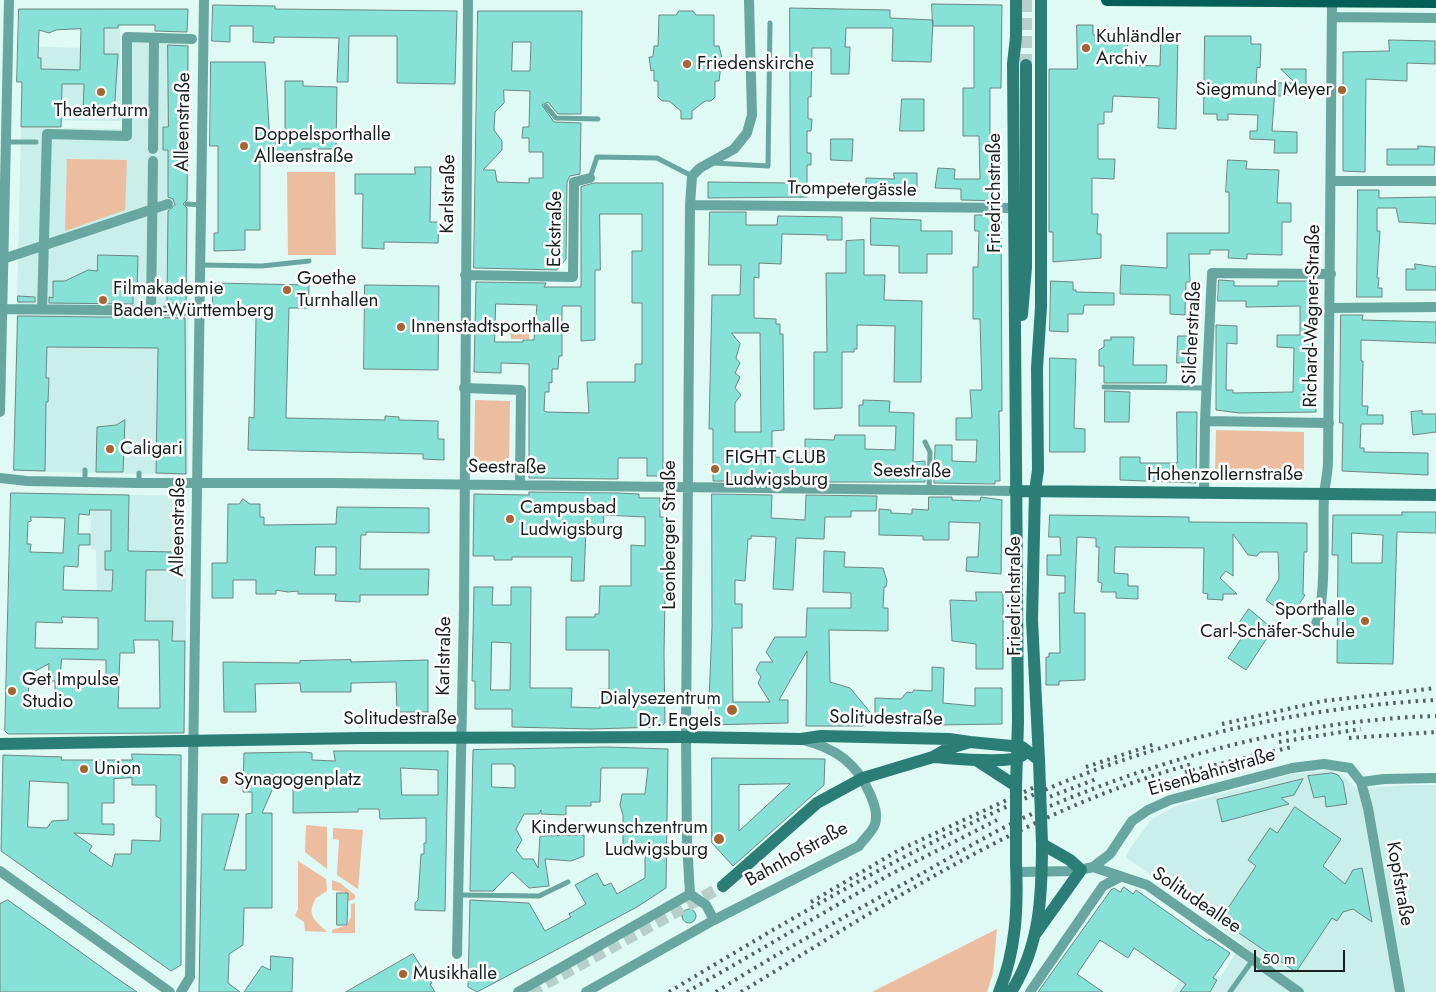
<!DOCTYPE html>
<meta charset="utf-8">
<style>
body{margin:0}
#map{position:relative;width:1436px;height:992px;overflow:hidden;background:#dff9f5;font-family:Jost,sans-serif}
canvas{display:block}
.scale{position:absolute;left:1254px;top:950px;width:91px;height:22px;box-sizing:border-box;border:2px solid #182120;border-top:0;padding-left:6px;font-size:15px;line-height:18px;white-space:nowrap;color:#182120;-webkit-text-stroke:4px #fff;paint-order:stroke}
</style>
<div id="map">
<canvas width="1436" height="992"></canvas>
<div class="scale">50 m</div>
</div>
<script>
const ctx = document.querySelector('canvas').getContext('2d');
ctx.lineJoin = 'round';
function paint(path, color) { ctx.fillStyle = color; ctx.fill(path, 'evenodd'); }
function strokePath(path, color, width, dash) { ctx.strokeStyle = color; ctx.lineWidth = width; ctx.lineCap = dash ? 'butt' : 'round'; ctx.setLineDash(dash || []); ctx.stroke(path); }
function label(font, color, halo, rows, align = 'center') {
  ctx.font = font + ' Jost,sans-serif'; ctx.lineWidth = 5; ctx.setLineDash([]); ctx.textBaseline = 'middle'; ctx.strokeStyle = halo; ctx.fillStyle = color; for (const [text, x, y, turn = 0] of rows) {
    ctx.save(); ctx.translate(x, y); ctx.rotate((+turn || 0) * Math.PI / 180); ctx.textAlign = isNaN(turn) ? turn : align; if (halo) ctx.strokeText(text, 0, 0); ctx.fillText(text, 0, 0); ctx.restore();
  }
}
paint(new Path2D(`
 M120 8 121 121 21 120 22 46 82 48 83 9Z
 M123 34 189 35 188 475 13 471 21 128 122 129Z
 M90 494 180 496 186 499V641L98 639 96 550 91 549Z
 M1333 770 1345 777 1356 789 1409 785H1436V992H1172L1194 960 1220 978 1242 943 1126 857 1131 847 1152 819 1174 807 1293 774Z`), '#caeee9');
paint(new Path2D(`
 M67 159 127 160 125 210 65 231Z
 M287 172H335L336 255H288Z
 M510 327H529V339H511Z
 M475 400 510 401 509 469H474Z
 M1216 430 1304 432V474L1215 472Z
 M306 825 327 827V869L305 852Z
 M333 828 363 830 358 889 337 875 339 840 333 839Z
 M298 861 326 879 327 891 316 898C305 917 317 921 327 932L305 931 304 922 295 916 298 909Z
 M332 880 340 883 355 895V899L348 901V893L332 890Z
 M355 903V933H332V930L347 925 351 917V904Z
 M997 929 993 973 987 992H872Z`), '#ecbe9f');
const building = new Path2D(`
 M932 4 1002 5 1001 88H990V143H1000L1001 201 961 200V189L935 188 938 168 955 169 954 179H980L979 136H963V88H974V26H933Z
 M213 5 275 6V9L457 11 455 84 397 83V36H349L348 82H337L339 38 274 37V43L253 42V26H230V42L212 41Z
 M790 8 890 10V18L933 20 931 62 892 61 893 28H846L845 47H850L849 74H831V48H812L811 97H808V119H812L811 131H807V153H811V165H807V197L708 198V182L790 183Z
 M19 9H188L187 32 155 31V25H118V28H104V54H118L114 115H83L84 84H62L61 127H21L22 82H17ZM81 29 80 70 41 69V58H38L39 30 49 33 56 30Z
 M478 11H582L581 114H558L548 102 542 105 554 122 581 123 580 174 570 176 567 182 566 259 557 270 474 268ZM513 42H531L530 71H512ZM504 90 530 91 529 127H523L522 138H529V152H543V178H529V183L497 182 495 170H483L502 150V141L494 130 495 112 504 103Z
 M679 11H693L696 15H714V46H719L722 58 719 81H715V97L711 101H705L692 111V119H681V111L669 101H662L658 97V81H654V70L651 71 649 57H653L654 46H658L659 15H676Z
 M1077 25H1093V35L1128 36 1127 65 1160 66 1161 36H1178L1176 129 1158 128 1159 98 1113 96 1112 112H1104V124H1098V159H1115L1114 179 1092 178V214H1098L1097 234H1101V258L1053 262V232H1049V69H1077Z
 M1205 36H1251V44H1261L1260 68 1257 67 1256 86 1275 88 1272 131 1297 132V153H1274L1275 140 1250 139V131H1257L1258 115 1228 114V120H1217V114H1204Z
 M1389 40 1435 41V64L1407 63V81L1366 79 1365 172 1343 171V52L1389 51Z
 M168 45 188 46 187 200 183 204 187 208 186 304H167L168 211 175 205 173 199 168 197V150H163V127H168Z
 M211 62H265L270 142 285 141V81H303V86L337 87 336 149H302L301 158H260V230H245V250L214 251V233H218V146H210Z
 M1281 69H1306V88L1308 91 1306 94 1278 96V83H1295Z
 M902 99H924V131H900Z
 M831 139H853L852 161 831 160Z
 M1418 146 1435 147 1434 165H1387V149H1418Z
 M1228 160 1247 161 1246 169 1279 170 1277 203H1291V222H1282V255L1247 254V259L1228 258 1229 250H1210V254H1189L1190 282H1186L1185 315 1170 314V295L1120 294 1121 265 1167 268V233H1229V192H1226Z
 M415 167H431L430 222H439L438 243 384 242V249L362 248 363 194H355V174H415Z
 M894 173H917V195L866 194V178L894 179Z
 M594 183H663V476H647V458H618V479L529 478V364L501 363V373L474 372 476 282 546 283 544 287H581V187ZM600 214H642V251H632V303H642V364H635V382H587L589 413 547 412 544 411 545 392H549V382L552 383V369H558L559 356H562V306H581V341L595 340V270H600ZM496 304 537 305 534 340H523V342H495Z
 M1358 190H1379V198L1436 197V224L1399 222 1396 208H1377V231H1380L1377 278H1379L1378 288H1382V297H1357Z
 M710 212H746V225H777L778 216 842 217V240H827V235L782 234 781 264 759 263V278L754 277V318L776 319V324H780V334H783L784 430 772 431V449H775V457L805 459V439L834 440 835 435H865V449L895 450 896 426H859V405H863V400L890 401 889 412 914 413 913 462 925 461V482H807V479L774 478 772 481H713V429H709L712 295H740L741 265H709ZM732 333H760L761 432H735V403L741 395 735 388 740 377 735 373 740 363 736 358 740 344Z
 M975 215H1001L1002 411H999L1000 481H995V484L934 483 935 445H952V461L976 462 977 440H956V418H972L970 390H982L980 319H973V267H978L979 231H975Z
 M871 218 921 220V231H952V254H927V273H899V246L871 245Z
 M864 240V275H885L884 300 922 301 921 382H894L895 326 857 325V349H854V352H842V408L814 409V352H827L826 273H846V241Z
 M98 255 138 256 137 292H133V304L49 303V297L53 298V281H65L88 270 97 271Z
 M1415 264 1436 267V290H1406V269H1415Z
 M1219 280 1234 281V286H1278V281H1314L1316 412 1239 413 1216 410V325L1237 326V344L1227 343 1226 390H1233V393L1293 392 1294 348 1277 347V335H1300V306L1246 307V301H1218Z
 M1051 281 1073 282V290H1076V292L1114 293V305H1084L1083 314H1068V332L1050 331Z
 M213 283 309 285 308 308H289L286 418 385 420V416L399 417V420L438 421V439H444V460L423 459V454L248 450 249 417 254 418 256 317 220 316 221 307H213Z
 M365 285 439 286 438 370 364 369Z
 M18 296 35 297V302H18Z
 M1341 315H1363L1362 320 1436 322V343L1361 340V361H1363L1362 406H1368L1367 415H1383V424H1361L1360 448H1364V452L1428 453V475L1342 471 1343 423H1340Z
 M18 316 185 318 186 474 156 473 158 348 47 347 46 378H49L48 402H46L45 471 14 470Z
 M1178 336H1188V347H1193L1192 363H1177Z
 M1111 337H1134L1133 365H1167L1166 383H1104V366H1099V350L1104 347V340H1111Z
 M1050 358 1076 359 1074 428 1085 429V452H1050Z
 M1105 391 1130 392 1129 422H1105Z
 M1422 411V414H1436V432L1413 435 1411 412Z
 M1177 412H1197L1196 483 1120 480V457H1140V463H1177Z
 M125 420 123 472H96L97 427 116 425Z
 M529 492 618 493 639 494V498H660V517H665L666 546 664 653 665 723 661 727 591 729 512 727V709H475V681H472L474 587H493L492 605H511V587H531L530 688H572L571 707 600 708V689H609V650H566V617H595V614H599L600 586H631V545L645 546V517L604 515 603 526H586L584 581H571L572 557H512V560H494V556H473L474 494 529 495ZM492 642 511 643 510 690H491Z
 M11 493 129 495 128 551 174 552 173 570H146L145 621H173L172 641H185L184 733 8 734 5 731ZM90 510H111V551H105V570H113L112 591 63 590 64 566 78 567 79 545H90V534H78L79 514 89 515ZM31 517 65 518 63 553 30 552 31 544H27L28 522 31 521ZM62 617 98 618V649L35 648 36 622 62 623ZM134 640H159L160 708H118L120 653H134ZM62 659 106 660V679L83 678V681H60ZM49 664 48 681H55V708L28 707 29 675Z
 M712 494 772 495 771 518 805 520 806 495 877 496 876 511H851V517H825L824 539 796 538 793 590 773 589 776 537 751 536V539H748L745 581 735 580V604H742V628H732L733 702H770L758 683 761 677 756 670 760 662H773L766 652 775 637H806L807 608H851V593L823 592 824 551 845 552 844 567 883 568 887 581 886 587H884L883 608H888V631L829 630 830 682 850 688 875 718V698L901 699 907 692 912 693 914 690 932 691V667L944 668 943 703 975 706V688H1002V724L935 725V721L863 720V726H806L807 651 779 700H788V723L708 725 712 627Z
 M929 497H952V500L980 501 981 497 1002 500 1001 574 966 571 967 557H978L980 523 949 522V540H923V536L879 535V509L891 510V513L912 514V509L928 510Z
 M243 499 250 504H260V517H264V525L336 524 337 507 429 508V533L366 532V535H361L360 569H429L428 595H360V602L335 601 336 594H298V591L288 592 276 590V594H256V580H233V598H212V563H227L228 504H239ZM316 547H336V575H315Z
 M1402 512H1436V533L1397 532 1393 664 1337 663 1338 555H1332L1333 515H1402ZM1352 533 1383 535 1382 563H1352Z
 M1050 515 1189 517V522L1307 523V552H1304L1303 594 1305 595 1290 618 1266 600 1279 579 1278 552H1260L1257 556 1248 555 1233 534V576L1226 571 1220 578 1237 594H1223V600L1207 599 1208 594 1203 593 1204 548 1115 547 1114 573 1128 574V586H1138V599L1116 598V592H1101L1102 583 1098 582 1099 547H1096V538L1077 537 1074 613H1085V680L1059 681V685H1046V657H1049V653H1060L1059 593H1065V576L1047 575V555H1061L1060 537H1049Z
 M976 592H1003V669H976V644L952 641 950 600 976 601Z
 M1249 609 1273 629 1246 670 1228 658 1249 627 1240 622Z
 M351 660V662L428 660V712H397L396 682 351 683V692H301L300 683 255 684 256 712H224L223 662 300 663V661Z
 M607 747 668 749 666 888 637 907 477 992 468 987 470 900 529 903 545 931 571 917 569 914 586 904 575 885 597 873 604 886 611 883 617 894 645 878V853H623V815L620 805 622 794H645L648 768H601L600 802H591V806H566V815L541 814V810L539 814H524L516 829 522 840 516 850 523 859H533L538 868 540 836 584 835V856L571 861 545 859 549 886 529 888 512 872 493 891H470L473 750ZM492 764H513V766H515V788L492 787Z
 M334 751H448L445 911 415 910V903L418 900 421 854H424V843H426V818L380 819 379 809H358V812L293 813V783H275L262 813H272V908H244L243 945 229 954V960L228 983 240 992H199L202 814H239L224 870H246V814L252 813V792H243L244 753 305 752 312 753V760L335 761ZM401 768 438 770V795H402Z
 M132 754 181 755V965L171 971 1 851 3 755 62 757 61 760H132ZM132 778V785H156V816L161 819 160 841 132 840 131 854H115L112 867 89 851 92 846 74 833 114 835V824H102V803H114V779ZM30 781 68 783V820L52 821 47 828 28 827Z
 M712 758 825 759 824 785 733 866 712 843ZM790 784 739 831V785Z
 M1332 773 1338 775 1343 782 1347 804 1326 807 1325 796 1314 798 1308 776Z
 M1303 779 1294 795 1281 798 1289 804 1222 822 1217 800Z
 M1295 807 1341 839 1323 866 1345 884 1353 870 1362 868 1372 922 1353 909 1343 912 1337 921 1332 918 1296 972 1220 920 1256 866 1248 860 1270 828 1277 833Z
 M1124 887 1133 894 1136 890 1208 941 1209 939 1230 953 1213 978 1217 980 1210 992H1180L1186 984 1134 948 1128 958 1100 940 1077 974 1103 992H1038L1111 890 1114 888 1120 892Z
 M337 893H348L347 925H337Z
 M8 900 118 979 137 992H0V904Z
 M682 916a7 7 0 1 1 14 0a7 7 0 1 1-14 0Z
 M413 954 432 983 430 984 435 992H346Z
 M271 956 293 958 292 992H244L262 966 270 970Z`);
paint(building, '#86e1d6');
strokePath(building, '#6e8682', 1);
strokePath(new Path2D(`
 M1026 0V65
 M530 992 723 886`), '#b7ceca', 12, [12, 6]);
strokePath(new Path2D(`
 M546 106 556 118 598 119
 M6 142H36
 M714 163 768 166 770 23
 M590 178 597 157 657 158 692 176
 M187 204 201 205
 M201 265 262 266 309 261
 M1104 387 1207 388
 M925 442 930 452 929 490
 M85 482V470
 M139 483V473
 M459 895 539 896 568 882
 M1230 992 1252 961`), '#67a79f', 5);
strokePath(new Path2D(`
 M1332 17 1436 18
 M153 149 154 38
 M1331 181H1436
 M690 205 1014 208
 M0 260 168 204
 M465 275 573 277 574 182 590 178
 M1331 308 1436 307
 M2 309 192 311
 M42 309 47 134 127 136V37L192 39
 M151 311 153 161
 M464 388 521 390 520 485
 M0 412 9 0
 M1205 421 1329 423
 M0 478 27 481 139 483H332L1015 491
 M1204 494 1205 421 1212 273 1331 274
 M1314 628C1328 603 1322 527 1324 495 1325 484 1328 473 1328 461L1332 2
 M1361 782 1384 779 1436 778
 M1093 867 1147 885 1299 992
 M0 871 170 992
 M1017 872 1075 871 1093 867 1110 854 1132 821 1148 810 1170 800 1292 768 1324 764 1350 768 1361 782 1368 808 1400 992
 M690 894 687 843 686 737 690 205 692 176 700 168 734 149 747 133 752 115 749 0
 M690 894 706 905 714 920
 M457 954 464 609 468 0
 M181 992 190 977 204 0
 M518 992 690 894
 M586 992 714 920 859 846C863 840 873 831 875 824 878 813 874 804 870 794 857 763 835 748 803 740
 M1030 992 1103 886 1120 877`), '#67a79f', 10);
strokePath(new Path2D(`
 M1016 0V37L1013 64 1018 722 1016 786
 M1022 315 1026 267V65
 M1015 491 1436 495
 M0 744 362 738 686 737 801 739 821 736 949 739 970 742
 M933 757C951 758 1010 765 1023 755
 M976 760 1016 786
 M1039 760 1032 620 1035 491 1038 470 1037 368 1041 307V0
 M723 886 817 803 863 778 933 757 947 749 970 742 1022 747 1039 760
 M999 992C1016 951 1018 908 1016 864
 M1011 992C1040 946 1042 897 1042 844L1070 860 1081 870 1036 933`), '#2a7e76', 12);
strokePath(new Path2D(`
 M1107 0 1436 2`), '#035f58', 12);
strokePath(new Path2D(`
 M1222 724 1323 701 1436 688
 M1349 738 1436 732
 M1279 742 1361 729
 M1086 767 1155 744
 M1185 772 1292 747
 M1036 802 1099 778
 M811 902 899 850 1035 787
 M669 992C795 916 923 840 1059 784 1179 735 1307 707 1436 700
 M687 992 889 875 997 820
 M716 992C775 954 836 922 896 888 942 863 987 834 1034 813 1160 758 1298 720 1436 716
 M741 992C884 905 1028 809 1192 764`), '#53615f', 4, [2.5, 5]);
strokePath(new Path2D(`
 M1039 760 1042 844
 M1016 786V864`), '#2a7e76', 12);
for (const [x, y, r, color] of [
 [1086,48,5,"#a66530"],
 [687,64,5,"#a66530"],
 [1342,90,5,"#a66530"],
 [101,92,5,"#a66530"],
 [244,146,5,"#a66530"],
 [287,290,5,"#a66530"],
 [103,300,5,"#a66530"],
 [401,327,5,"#a66530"],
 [110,449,5,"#a66530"],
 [715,469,5,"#a66530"],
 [510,519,5,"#a66530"],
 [1365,621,5,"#a66530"],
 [12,691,5,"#a66530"],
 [732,710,6,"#a66530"],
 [84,769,5,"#a66530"],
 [224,780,5,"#a66530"],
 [719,839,6,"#a66530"],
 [403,974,5,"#a66530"]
]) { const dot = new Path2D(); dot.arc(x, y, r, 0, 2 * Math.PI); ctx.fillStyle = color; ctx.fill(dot); strokePath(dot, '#fff', 2); }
label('19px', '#182120', '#fff', [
 ["Kuhländler",1096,37],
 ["Archiv",1096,59],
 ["Friedenskirche",697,64],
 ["Siegmund Meyer",1332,90,"right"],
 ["Theaterturm",101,111,"center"],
 ["Doppelsporthalle",254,135],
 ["Alleenstraße",254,157],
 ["Goethe",297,279],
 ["Turnhallen",297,301],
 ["Filmakademie",113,289],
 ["Baden-Württemberg",113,311],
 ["Innenstadtsporthalle",411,327],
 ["Caligari",120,449],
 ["FIGHT CLUB",725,458],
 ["Ludwigsburg",725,480],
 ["Campusbad",520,508],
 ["Ludwigsburg",520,530],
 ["Sporthalle",1355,610,"right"],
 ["Carl-Schäfer-Schule",1355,632,"right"],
 ["Get Impulse",22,680],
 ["Studio",22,702],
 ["Dialysezentrum",721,699,"right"],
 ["Dr. Engels",721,721,"right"],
 ["Union",94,769],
 ["Synagogenplatz",234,780],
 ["Kinderwunschzentrum",708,828,"right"],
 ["Ludwigsburg",708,850,"right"],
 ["Musikhalle",413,974]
], 'left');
label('19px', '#182120', '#fff', [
 ["Alleenstraße",184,122,-89],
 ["Trompetergässle",852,190,1],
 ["Friedrichstraße",995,193,-90],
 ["Karlstraße",449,194,-89],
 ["Eckstraße",556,229,-89],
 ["Richard-Wagner-Straße",1313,316,-89],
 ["Silcherstraße",1193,333,-87],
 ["Seestraße",507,468,1],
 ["Seestraße",912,472,1],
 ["Hohenzollernstraße",1225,475],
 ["Alleenstraße",179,527,-89],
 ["Leonberger Straße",670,535,-90],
 ["Friedrichstraße",1015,596,-90],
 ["Karlstraße",445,656,-89],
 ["Solitudestraße",400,719],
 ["Solitudestraße",886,719,1],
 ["Eisenbahnstraße",1212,773,-16],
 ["Bahnhofstraße",797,855,-29],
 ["Kopfstraße",1399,884,80],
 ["Solitudeallee",1196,901,34]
]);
</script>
